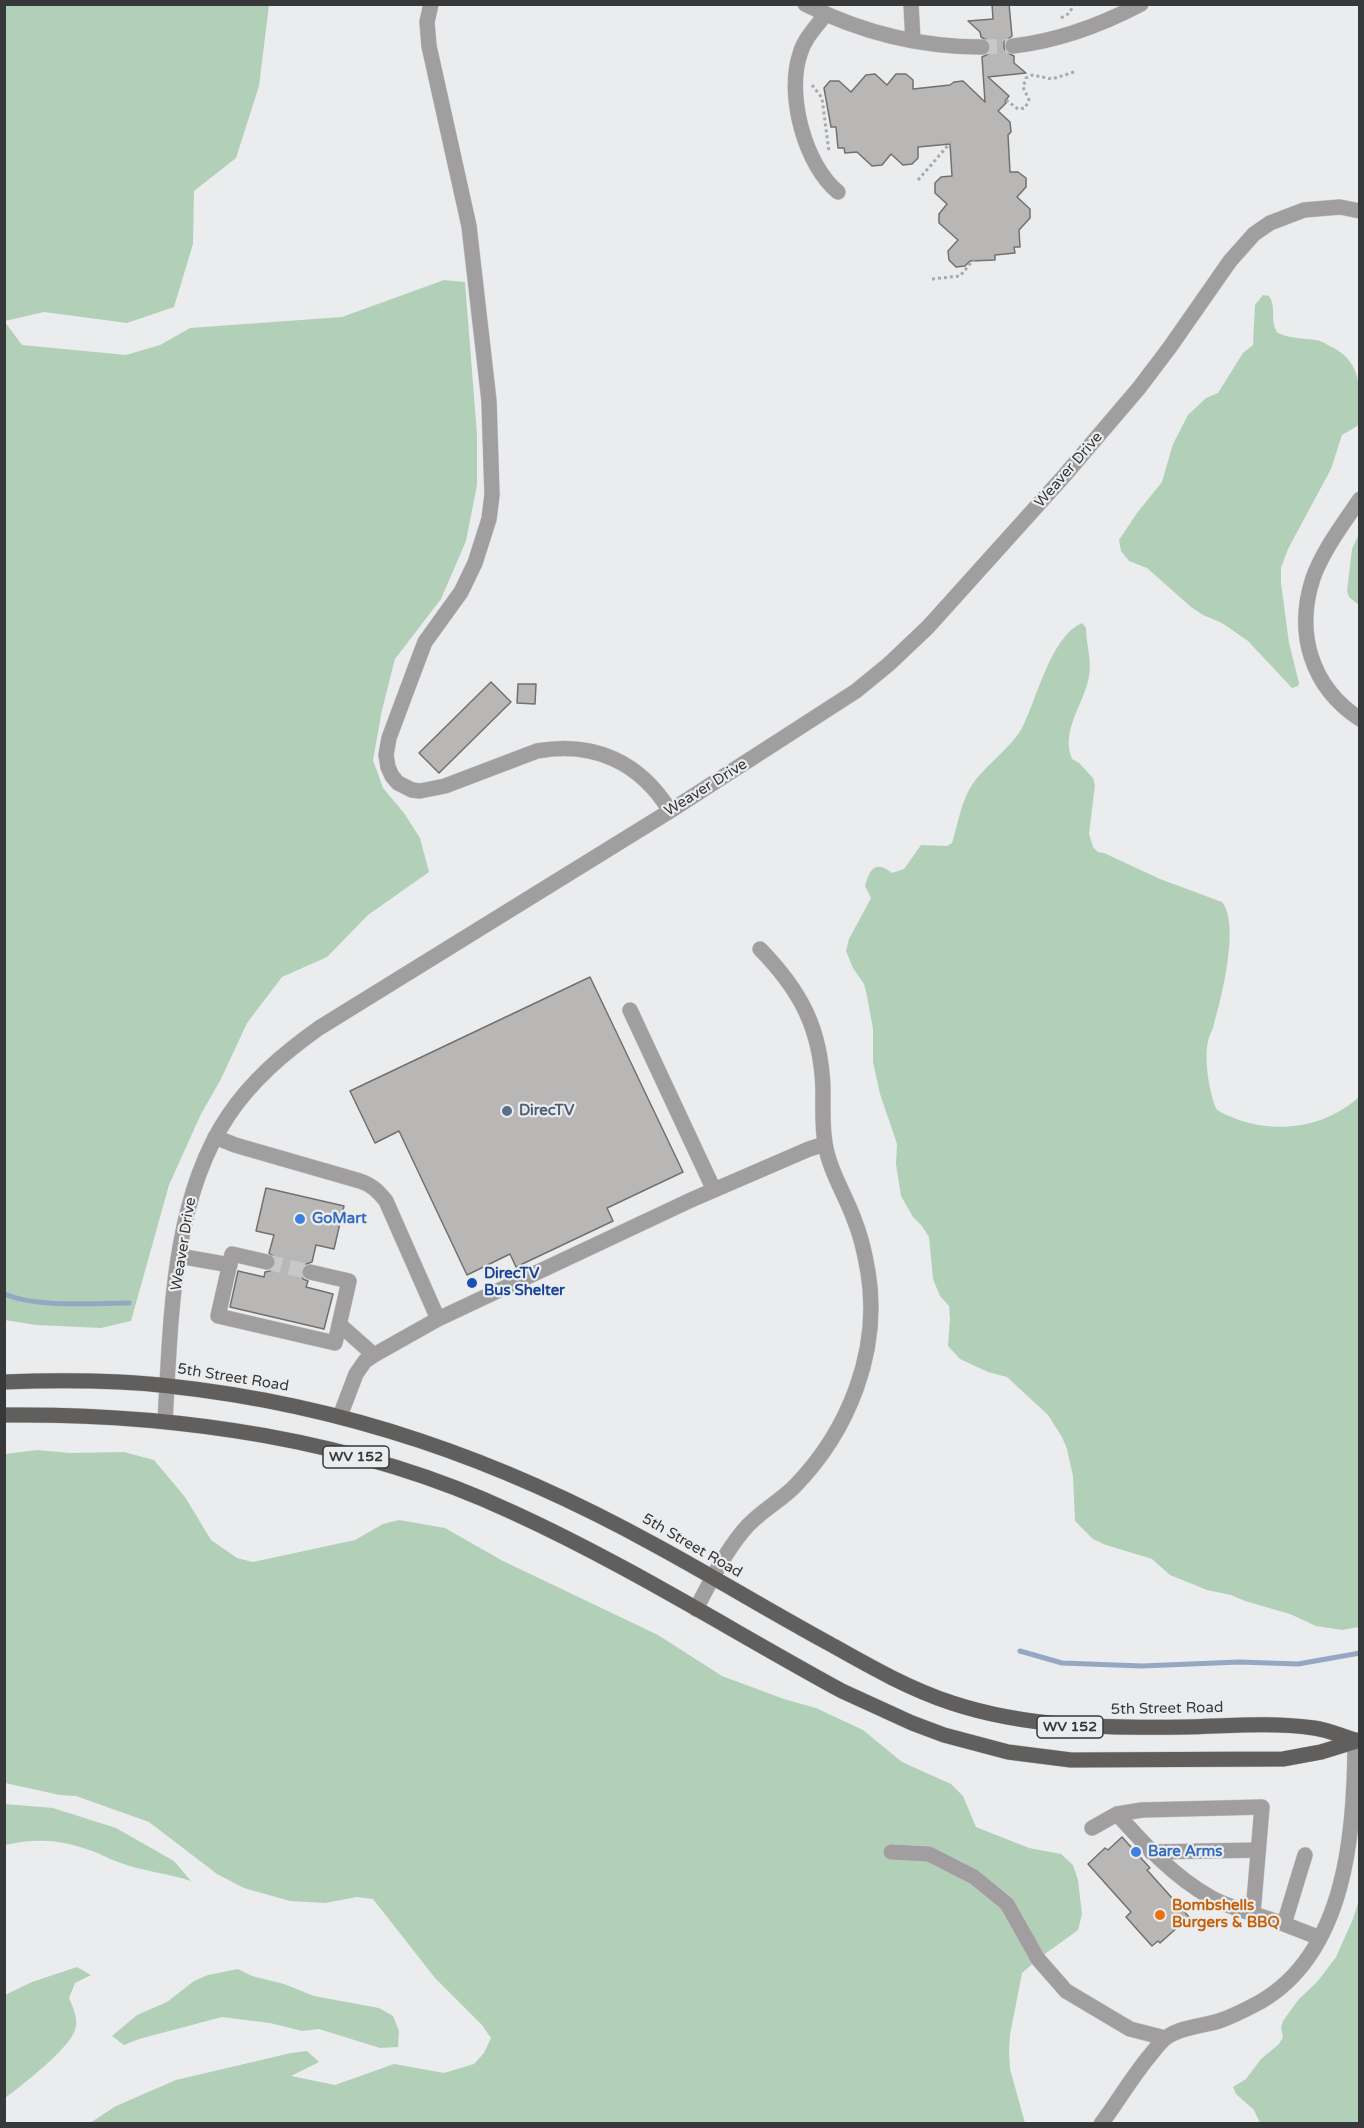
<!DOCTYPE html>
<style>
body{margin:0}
#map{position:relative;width:1364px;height:2128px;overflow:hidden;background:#eaecee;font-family:"Varela Round",sans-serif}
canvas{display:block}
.frame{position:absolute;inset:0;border:6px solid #373839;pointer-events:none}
</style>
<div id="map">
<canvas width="1364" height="2128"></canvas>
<div class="frame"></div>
</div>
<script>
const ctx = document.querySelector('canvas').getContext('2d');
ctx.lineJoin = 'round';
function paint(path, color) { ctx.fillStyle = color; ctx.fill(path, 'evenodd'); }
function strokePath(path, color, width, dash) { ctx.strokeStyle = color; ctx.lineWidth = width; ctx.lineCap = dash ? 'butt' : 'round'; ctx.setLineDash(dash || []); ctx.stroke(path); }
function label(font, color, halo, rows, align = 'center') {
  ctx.font = font + ' "Varela Round",sans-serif'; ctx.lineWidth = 4.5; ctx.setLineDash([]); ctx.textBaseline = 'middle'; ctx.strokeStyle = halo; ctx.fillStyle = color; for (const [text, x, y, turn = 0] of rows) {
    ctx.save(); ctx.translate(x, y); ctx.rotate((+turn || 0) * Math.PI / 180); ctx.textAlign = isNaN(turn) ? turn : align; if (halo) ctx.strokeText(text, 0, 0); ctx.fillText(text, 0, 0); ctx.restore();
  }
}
paint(new Path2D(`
 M4 5H269L259 86 236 158 194 191 193 244 174 307 127 323 44 312 5 321Z
 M444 280 465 282 477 435V485L466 541 441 599 395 659 382 710 373 760 383 788 404 813 420 838 429 872 368 915 327 957 282 977 247 1023 221 1079 201 1114 169 1185 131 1321 101 1328 36 1325 5 1320V322L22 345 126 355 160 345 190 328 342 317Z
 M1263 295 1269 296C1277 307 1269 322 1278 333 1291 339 1303 338 1315 340 1321 340 1327 345 1332 347 1364 363 1360 393 1359 425L1342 435 1331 469 1288 549 1281 568V583L1289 643 1299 683 1298 686 1292 688 1248 641 1222 623 1203 615 1191 607 1147 568 1129 561 1121 551 1119 540 1137 513 1162 482 1173 444 1188 415 1206 398 1218 393 1243 353 1253 345 1255 305Z
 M1359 534 1360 605H1359L1349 597 1347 591 1352 549Z
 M1082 623 1086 628C1086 644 1092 660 1089 676 1085 703 1060 730 1072 759L1079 763 1093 778 1095 785 1089 834 1093 847 1098 852 1104 853 1160 879 1222 902C1240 923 1222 997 1214 1024 1213 1030 1209 1035 1208 1041 1204 1059 1209 1094 1217 1110 1262 1136 1320 1132 1359 1097V1627L1342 1630 1316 1626 1290 1614 1245 1601 1231 1595 1207 1590 1170 1575 1152 1559 1106 1545 1093 1539 1075 1521 1073 1476 1067 1449 1062 1437 1048 1415 1007 1377 988 1372 960 1359 948 1346 950 1319 949 1306 940 1296 933 1279 929 1237 922 1226 913 1217 901 1196 896 1164 897 1144 880 1094 873 1062V1029L867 996 864 984 853 968 846 951 849 939 871 898 865 886C870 869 875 860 892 873L904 869 921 845 947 846 952 843C957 827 960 809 967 794 978 769 1011 750 1023 726 1037 698 1051 636 1082 623Z
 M37 1450 70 1453 124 1452 154 1460 185 1497 211 1540 237 1558 253 1562 355 1540 383 1524 399 1520 445 1528 503 1561 658 1635 722 1676 784 1699 816 1708 863 1730 902 1762 951 1784 963 1796 976 1827 1029 1848 1061 1854 1073 1865 1078 1880 1082 1914 1078 1930 1038 1959 1022 1973 1010 2035 1009 2051 1010 2069 1025 2123H90L116 2106 176 2080 291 2053 307 2051 319 2062 291 2076 335 2085 394 2064 444 2073 474 2064 484 2053 491 2038 482 2025 435 1978 373 1899 357 1897 325 1903 290 1901 244 1888 217 1874 149 1822 76 1796 60 1795 5 1783V1454Z
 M5 1804 53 1808 116 1828 174 1861 191 1881C167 1873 141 1871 118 1862 109 1859 101 1854 92 1851 61 1839 36 1838 5 1845Z
 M1359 1900V2123H1260L1254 2110 1236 2094 1233 2087 1246 2079 1261 2059 1279 2044 1283 2037 1281 2028 1283 2021 1299 1999 1318 1981 1336 1957 1353 1919Z
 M77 1967 91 1975 75 1983 69 1998C73 2007 79 2020 75 2030 69 2049 21 2086 5 2098V1995L32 1982Z
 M238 1969 252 1976 284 1984 314 1996 379 2008 393 2016 399 2031 398 2047 380 2048 319 2029 302 2031 270 2023 222 2017 139 2039 124 2045 112 2036 137 2015 167 2002 194 1981 208 1975Z`), '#b2d0b8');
strokePath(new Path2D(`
 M4 1294C38 1308 92 1303 129 1303
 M1020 1651 1062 1663 1142 1666 1239 1662 1298 1664 1360 1653`), '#95a7c3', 5);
const building = new Path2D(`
 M992 4H1009L1012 36 1004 42V48L1006 52 1014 56V63L1026 73 988 77 1009 96 1005 101 1006 103 998 111 1010 122 1011 132 1008 135 1010 172H1018L1026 178V187L1017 197 1030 209V218L1019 230 1020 247H1014L1015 253 995 255V260L970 261 965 266 956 267 949 260 948 251 958 240 939 223V214L947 204 935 193V183L941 177 952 176 950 144 918 147V158L912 164 903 165 891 154 882 165 872 166 857 152 845 153 844 148H838L836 127H831L824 88 830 81H839L851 92 866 75 875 74 887 85 896 74H906L913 80V89L950 85 954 82 963 81 985 102 982 57 990 53 992 47 990 42 981 37 980 32 968 21 993 19Z
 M491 682 511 702 439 773 419 753Z
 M518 684H536L535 704 517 703Z
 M590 977 683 1172 607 1208 613 1221 516 1267 510 1254 467 1275 399 1131 375 1143 350 1091Z
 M266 1188 344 1206 334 1249 316 1245 312 1262 303 1265 300 1270 303 1279 308 1281 306 1287 333 1294 324 1329 230 1307 238 1271 264 1277 265 1272 270 1271 276 1265V1259L269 1253 274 1235 256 1231Z
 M1122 1837 1150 1868 1147 1870 1189 1917 1160 1943 1158 1941 1152 1946 1126 1917 1131 1912 1088 1864 1105 1848 1108 1850Z`);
paint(building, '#b9b7b5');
strokePath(building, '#72716f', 1.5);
strokePath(new Path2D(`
 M982 47 1013 46
 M267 1262 310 1272`), '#c6c8ca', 15, [15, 8]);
const minor = new Path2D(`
 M431 4 427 22 429 46 469 226 489 401 492 495 489 519 475 563 461 592 425 642 417 663 389 738 386 755 388 767 392 776 398 783 412 790 420 791 445 786 537 751C594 741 640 762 670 811
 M805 4C860 32 920 47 982 47
 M911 4 913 41
 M825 15C816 27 804 39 800 54 786 95 805 165 838 192
 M1013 46C1057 41 1101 25 1141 4
 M1360 499C1343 524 1323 550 1313 578 1295 633 1311 687 1360 719
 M630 1010 714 1190
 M215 1137 235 1145 360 1181C372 1185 378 1191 386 1201L438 1319
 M179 1256 230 1265
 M267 1262 232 1254 218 1316 335 1343 349 1281 310 1272
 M339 1324 374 1355
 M340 1416 356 1374 365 1361 374 1355 438 1319 691 1200 809 1149 825 1144
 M165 1421C171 1322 171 1201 228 1116 252 1080 284 1053 319 1028L670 811 856 691 889 664 928 627 1064 476 1139 388 1170 347 1230 261 1254 234 1270 223 1304 210 1340 207 1360 211
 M696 1609C710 1582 724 1554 743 1531 757 1513 778 1503 794 1487 849 1431 881 1350 868 1272 865 1254 861 1236 854 1219 845 1194 829 1170 825 1143 822 1125 823 1107 823 1089 821 1029 801 991 760 949
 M1117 1814C1145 1845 1173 1876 1210 1897 1228 1908 1263 1916 1284 1924
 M1092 1828 1117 1814 1142 1810 1262 1807 1253 1913
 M891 1852 929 1854 974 1877 1007 1904 1038 1959 1066 1991 1130 2029 1165 2038
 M1151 1852 1258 1850
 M1305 1855 1284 1924 1320 1938
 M1101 2124C1119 2100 1133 2075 1152 2053 1156 2048 1161 2041 1167 2037 1181 2027 1203 2026 1219 2021 1234 2016 1247 2009 1260 2002 1347 1952 1355 1829 1355 1740`);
const major = new Path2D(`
 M4 1382C59 1380 115 1380 169 1386 345 1405 501 1460 655 1545 714 1577 771 1612 830 1644 869 1666 909 1689 952 1703 1028 1728 1106 1728 1186 1727 1228 1726 1272 1722 1314 1728 1328 1730 1342 1736 1355 1740
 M4 1415C175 1413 356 1439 512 1512 626 1564 732 1631 842 1691L912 1723 944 1735 1008 1752 1071 1760 1283 1759 1321 1752 1360 1740`);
strokePath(minor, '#c6c8ca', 16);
strokePath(major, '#c6c8ca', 16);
strokePath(new Path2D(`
 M1061 18 1068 14 1075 4
 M812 85 822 98 829 152
 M1006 100 1018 109 1025 108 1029 100 1023 87 1026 78 1032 75 1052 79 1074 72
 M918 180 951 142
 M932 279 960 276 974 259`), '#a8aaab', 3, [3, 3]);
strokePath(minor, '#a09e9e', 15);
strokePath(major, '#615f5e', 15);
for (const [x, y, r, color] of [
 [507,1111,6,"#5c6f8a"],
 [300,1219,6,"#3f7fe0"],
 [472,1283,6,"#1a4fb4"],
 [1136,1852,6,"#3f7fe0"],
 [1160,1915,6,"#e8710a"]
]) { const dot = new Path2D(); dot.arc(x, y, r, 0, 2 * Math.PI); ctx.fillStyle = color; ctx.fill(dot); strokePath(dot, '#eaecee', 2); }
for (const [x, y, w] of [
 [356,1457,66],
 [1070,1727,66]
]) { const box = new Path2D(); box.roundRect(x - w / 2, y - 11, w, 22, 4.5); ctx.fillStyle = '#eaecee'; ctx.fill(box); strokePath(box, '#373839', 1.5); }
label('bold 14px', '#373839', null, [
 ["WV 152",356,1457],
 ["WV 152",1070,1727]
]);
label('15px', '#373839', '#eaecee', [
 ["Weaver Drive",1069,470,-49],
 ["Weaver Drive",706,788,-32],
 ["Weaver Drive",184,1244,-81],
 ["5th Street Road",233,1378,9],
 ["5th Street Road",692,1546,30],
 ["5th Street Road",1167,1709,-1]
]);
label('bold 15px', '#4e5e75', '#eaecee', [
 ["DirecTV",519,1111]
], 'left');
label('bold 15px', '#366cbe', '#eaecee', [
 ["GoMart",312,1219],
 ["Bare Arms",1148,1852]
], 'left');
label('bold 15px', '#164399', '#eaecee', [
 ["DirecTV",484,1274],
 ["Bus Shelter",484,1291]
], 'left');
label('bold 15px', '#c56008', '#eaecee', [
 ["Bombshells",1172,1906],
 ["Burgers & BBQ",1172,1923]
], 'left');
</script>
